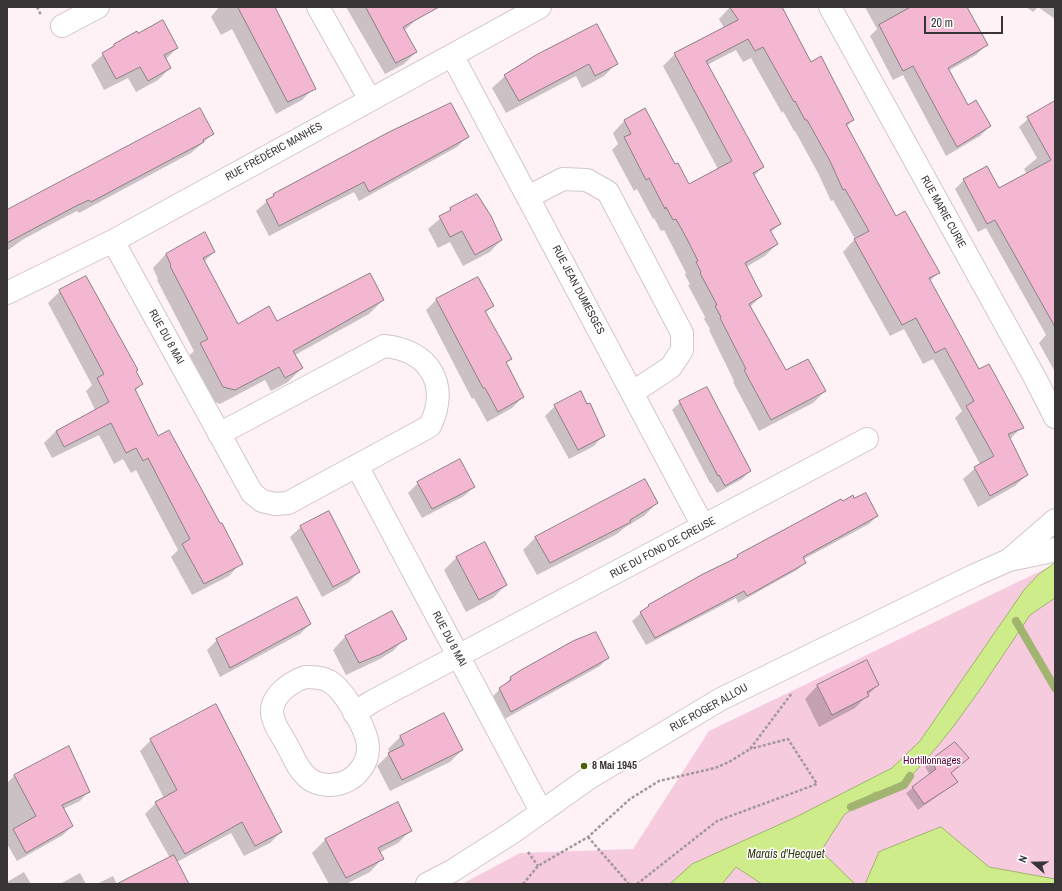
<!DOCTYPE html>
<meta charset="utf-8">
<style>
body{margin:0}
#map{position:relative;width:1062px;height:891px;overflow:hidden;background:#fef2f6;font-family:"Archivo Narrow",sans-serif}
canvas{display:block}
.frame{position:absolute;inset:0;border:8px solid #393436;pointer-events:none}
.north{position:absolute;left:1014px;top:843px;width:40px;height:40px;-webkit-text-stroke:3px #fff;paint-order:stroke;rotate:290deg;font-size:11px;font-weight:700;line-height:16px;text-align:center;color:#393436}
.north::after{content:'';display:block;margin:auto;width:14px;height:18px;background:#393436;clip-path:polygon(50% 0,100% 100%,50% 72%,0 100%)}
.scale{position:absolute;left:924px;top:16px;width:79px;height:18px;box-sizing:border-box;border:2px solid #393436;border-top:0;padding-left:5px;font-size:12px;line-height:14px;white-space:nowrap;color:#393436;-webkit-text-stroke:3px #fff;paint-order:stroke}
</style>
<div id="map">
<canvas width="1062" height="891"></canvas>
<div class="frame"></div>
<div class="north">N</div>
<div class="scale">20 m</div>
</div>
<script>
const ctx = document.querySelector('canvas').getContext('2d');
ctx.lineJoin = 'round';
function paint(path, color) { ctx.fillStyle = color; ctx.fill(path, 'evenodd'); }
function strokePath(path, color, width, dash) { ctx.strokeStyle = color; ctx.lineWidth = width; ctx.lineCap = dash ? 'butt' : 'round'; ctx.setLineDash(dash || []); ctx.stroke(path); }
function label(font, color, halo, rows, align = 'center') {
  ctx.font = font + ' "Archivo Narrow",sans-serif'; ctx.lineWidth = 3; ctx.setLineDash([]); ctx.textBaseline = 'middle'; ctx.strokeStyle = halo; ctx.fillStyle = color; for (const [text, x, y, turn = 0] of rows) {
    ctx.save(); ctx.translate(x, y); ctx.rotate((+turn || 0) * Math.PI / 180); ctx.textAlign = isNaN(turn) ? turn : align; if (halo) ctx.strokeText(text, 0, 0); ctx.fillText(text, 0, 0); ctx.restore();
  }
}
paint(new Path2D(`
 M1055 564V884H462L520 853 633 849 709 731Z`), '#f7cbde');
const water = new Path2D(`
 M1055 563V598L1030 615 979 691 953 727 936 748 905 783 882 793 875 792 844 815 821 851 855 884H762L736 867 722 884H670L692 864 796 817 892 768 920 741 1024 590 1038 575Z
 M941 827 989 867 1055 879V884H865L879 852Z`);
paint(water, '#ceec89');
strokePath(water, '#a1b570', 1);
paint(new Path2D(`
 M219 7H274L314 88 302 100 276 114 232 29 221 35 211 17Z
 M346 7H414L419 17 404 31 416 52 404 64 385 74Z
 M730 7H780L811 63 853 120 846 127 895 218 938 273 930 281 979 371 1022 427 1009 440 1027 475 1015 486 978 507 963 479 980 464 955 418 962 411 933 359 923 364 904 329 890 336 843 252 855 239 833 200 831 201 818 173 795 131H794L783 111 782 113 751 58 743 62 736 50 707 65 763 167 754 176 780 224 771 232 777 244 765 256 746 267 761 296 750 307 785 372 825 391 813 403 759 431 733 382 734 381 709 330 710 329 704 319 705 317 688 285 690 284 685 275 686 273 664 230 661 231 654 218 653 219 637 189 634 191 612 150 618 144 613 133 624 121 644 110 674 166 689 186 718 169 663 66 675 54 724 28 719 19Z
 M865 7H965L986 45 976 55 948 71 968 106 990 126 980 136 946 156 903 75 893 80 870 36 877 29Z
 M1026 7H1055V19L1038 7 1033 12Z
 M114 45 177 48 165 60 170 68 158 80 136 92 128 78 104 90 91 65Z
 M536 56 616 64 604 76 582 88 576 76 506 113 492 88 505 76Z
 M1055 104V372L1039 343 1046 335 986 228 978 232 955 189 964 180 998 189 1027 174 1024 169 1037 158 1019 127 1028 119Z
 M213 134 191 153 79 213 77 211 63 218 22 240 7 251V210Z
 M467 137 457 147 359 201 354 192 269 236 256 211 274 195Z
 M451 209 501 240 490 252 463 266 450 242 438 248 428 229Z
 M214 252 204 262 238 325 277 322 383 300 369 314 295 355 302 368 288 382 271 391 265 380 220 404 209 400 187 358 194 351 157 280 158 279 153 268 166 254Z
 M60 291 135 371 142 384 135 391 158 437 241 563 229 576 192 595 171 557 178 550 136 470 131 473 123 459 114 464 99 435 52 458 44 443 56 431 95 410 86 391 92 385 48 303Z
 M437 299 493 306 485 313 511 359 505 364 523 397 512 408 487 422 474 398 472 399 426 310Z
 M580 393 593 412 603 436 594 446 569 459 545 416 555 406Z
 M680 402 750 471 742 479 717 493 711 483H710L672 410Z
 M418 483 474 487 464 496 422 518 408 493Z
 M842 502 877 516 869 524 804 559 805 563 797 570 738 603 736 598 646 645 632 621 649 606 732 561 738 556Z
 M657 503 644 516 624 528 617 534 537 575 523 550 536 537Z
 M301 527 359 572 348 583 322 597 290 537Z
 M457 557 506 585 493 598 466 612 444 570Z
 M391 612 405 638 393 651 380 659 346 675 333 650 345 637Z
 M310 624 300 634 220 677 207 650 217 640Z
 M608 658 600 666 503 720 491 698 511 678Z
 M866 662 878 685 855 708 819 727 805 699 817 686Z
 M443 714 462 750 450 762 390 791 377 766 390 753 388 749 400 737Z
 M151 740 281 832 270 843 244 856 231 833 177 862 188 884H128L170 858 145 814 156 803 164 798 140 751Z
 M955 743 951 773 957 782 918 810 906 793 930 775 925 767Z
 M14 776 89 791 80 801 63 809 72 826 63 835 17 861 7 844V783Z
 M397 804 411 830 398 843 379 853 382 859 370 872 346 884H329L312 853 325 840Z
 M24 872 31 884H7V882Z
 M80 873 86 884H60Z
 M113 876 117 884H97Z`), '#0003');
strokePath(new Path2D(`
 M1016 621 1055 688
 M851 807 904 785 910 776`), '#a1b570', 8);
const building = new Path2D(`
 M238 7H275L316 89 288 102Z
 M366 7H439L403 27 417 52 396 63Z
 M730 7H782L811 62 821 56 854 120 846 124 896 216 905 211 940 273 929 278 979 369 989 364 1024 428 1008 434 1028 475 990 496 974 467 994 456 966 406 974 401 945 348 935 353 916 318 902 325 854 239 869 231 845 189 843 190 830 161 807 120H805L795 101 794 102 763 47 755 51 748 39 706 61 764 167 753 173 781 224 770 230 778 244 745 263 762 296 749 304 786 370 808 359 826 391 771 420 744 370 746 369 720 318 721 317 715 306 717 305 700 273 701 272 696 262 698 261 687 239 676 219 673 220 666 207 665 209 649 178 646 180 624 137 631 134 624 120 645 108 675 164 678 163 689 184 732 161 674 53 738 20Z
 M911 7H967L988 45 948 68 968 105 976 100 991 126 957 147 913 66 903 71 879 25Z
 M163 20 178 48 164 55 171 68 148 81 140 67 116 79 102 53 114 46V44L137 31 138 33Z
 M597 24 618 64 595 76 589 64 519 101 504 75 536 55Z
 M1055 101V327L995 220 987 224 963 179 987 166 999 188 1051 160 1027 117Z
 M451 103 469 137 369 192 364 182 279 226 266 200 274 196 273 194 389 132Z
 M200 108 214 134 203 140 204 142 91 202 89 200 76 206 7 243V210Z
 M477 194 491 216 502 240 475 255 462 231 450 237 439 216 451 210 450 208Z
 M205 232 215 252 203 258 238 324 269 306 277 321 370 273 384 300 293 351 303 368 285 378 279 367 235 390 223 387 200 343 208 339 170 266 171 265 166 254Z
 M86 276 138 370 136 371 143 384 135 389 158 436 169 430 220 523H222L243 564 204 584 182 544 190 539 148 458 143 461 136 448 126 453 111 423 64 447 56 431 109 402 97 378 104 374 59 290Z
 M478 277 494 306 485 311 512 359 506 362 524 397 498 412 485 388H483L436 299Z
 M707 387 751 471 725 486 719 475 718 476 679 401Z
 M581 391 587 404 590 403 605 436 578 450 554 405Z
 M460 459 475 487 432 509 417 482Z
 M645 479 658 503 630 520 631 522 550 563 535 537Z
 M866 493 878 516 803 557 806 563 747 596 744 591 655 638 640 612 649 606 648 605 703 574 738 557 737 555 841 499 843 501 853 495 854 498Z
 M329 511 360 572 333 587 300 526Z
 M485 542 507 585 479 600 456 557Z
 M297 597 311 624 230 668 216 639Z
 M392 611 407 639 381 654 359 663 345 636Z
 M596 632 609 658 511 712 499 688 511 680 510 677 521 670 573 641Z
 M867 660 879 685 867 692 869 696 832 715 817 685Z
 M216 704 282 832 255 846 242 822 185 854 155 802 177 790 150 739Z
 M444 713 463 750 402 780 388 753 404 745 400 736Z
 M955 742 969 758 951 773 958 782 924 804 912 787 936 769 931 760Z
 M69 746 90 792 62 805 73 826 26 853 13 829 36 816 14 775Z
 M398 802 412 831 378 848 384 859 346 878 325 839Z
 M174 855 189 884H117Z`);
paint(building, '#f4b7d1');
strokePath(building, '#8a7f84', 1);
const street = new Path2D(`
 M318 7 370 100
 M830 7 1034 376 1055 417
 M62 26 98 7
 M452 55 703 526
 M528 197 563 179 587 180 608 192 682 333V350L671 367 632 393
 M113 241 252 493 262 501 275 504 288 503 430 426C450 385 430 350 384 346L219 434
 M7 293 113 241 540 7
 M357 466 541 811
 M305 677C314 677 321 677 329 681 344 690 368 730 368 748 368 756 365 764 360 770 348 787 318 791 304 774 297 767 292 754 287 745 283 737 277 730 274 721 265 700 288 683 305 677Z
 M354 713 373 701 867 439`);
const secondary = new Path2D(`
 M1010 559 1055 520
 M427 884 452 871 513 832 589 778 721 699 975 575 1009 560 1048 552 1055 549`);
strokePath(street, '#d2c6cb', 24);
strokePath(secondary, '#d2c6cb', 24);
strokePath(new Path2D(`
 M37 7 41 15
 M588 837 629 884
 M528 852 538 866
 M523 884 538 866 588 837 630 799 659 781 715 768 729 762 750 749 792 693
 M637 884 717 821 817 784 788 739 750 749`), '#a1989b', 2.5, [3, 2]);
strokePath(street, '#fff', 22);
strokePath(secondary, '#fff', 22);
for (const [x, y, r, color] of [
 [584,766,4,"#4d6109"]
]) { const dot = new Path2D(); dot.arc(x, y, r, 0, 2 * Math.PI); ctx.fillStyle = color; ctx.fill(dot); strokePath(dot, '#fff', 1.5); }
label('11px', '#393436', '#fff', [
 ["RUE FRÉDÉRIC MANHÈS",274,152,-29],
 ["RUE MARIE CURIE",943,212,61],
 ["RUE JEAN DUMESGES",578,290,62],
 ["RUE DU 8 MAI",166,337,61],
 ["RUE DU FOND DE CREUSE",663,548,-28],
 ["RUE DU 8 MAI",449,639,62],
 ["RUE ROGER ALLOU",709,708,-29]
]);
label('11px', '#5a0037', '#fff', [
 ["Hortillonnages",932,761]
]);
label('bold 11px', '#393436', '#fff', [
 ["8 Mai 1945",592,766]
], 'left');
label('italic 12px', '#323d14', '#fff', [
 ["Marais d'Hecquet",786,855]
]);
</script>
